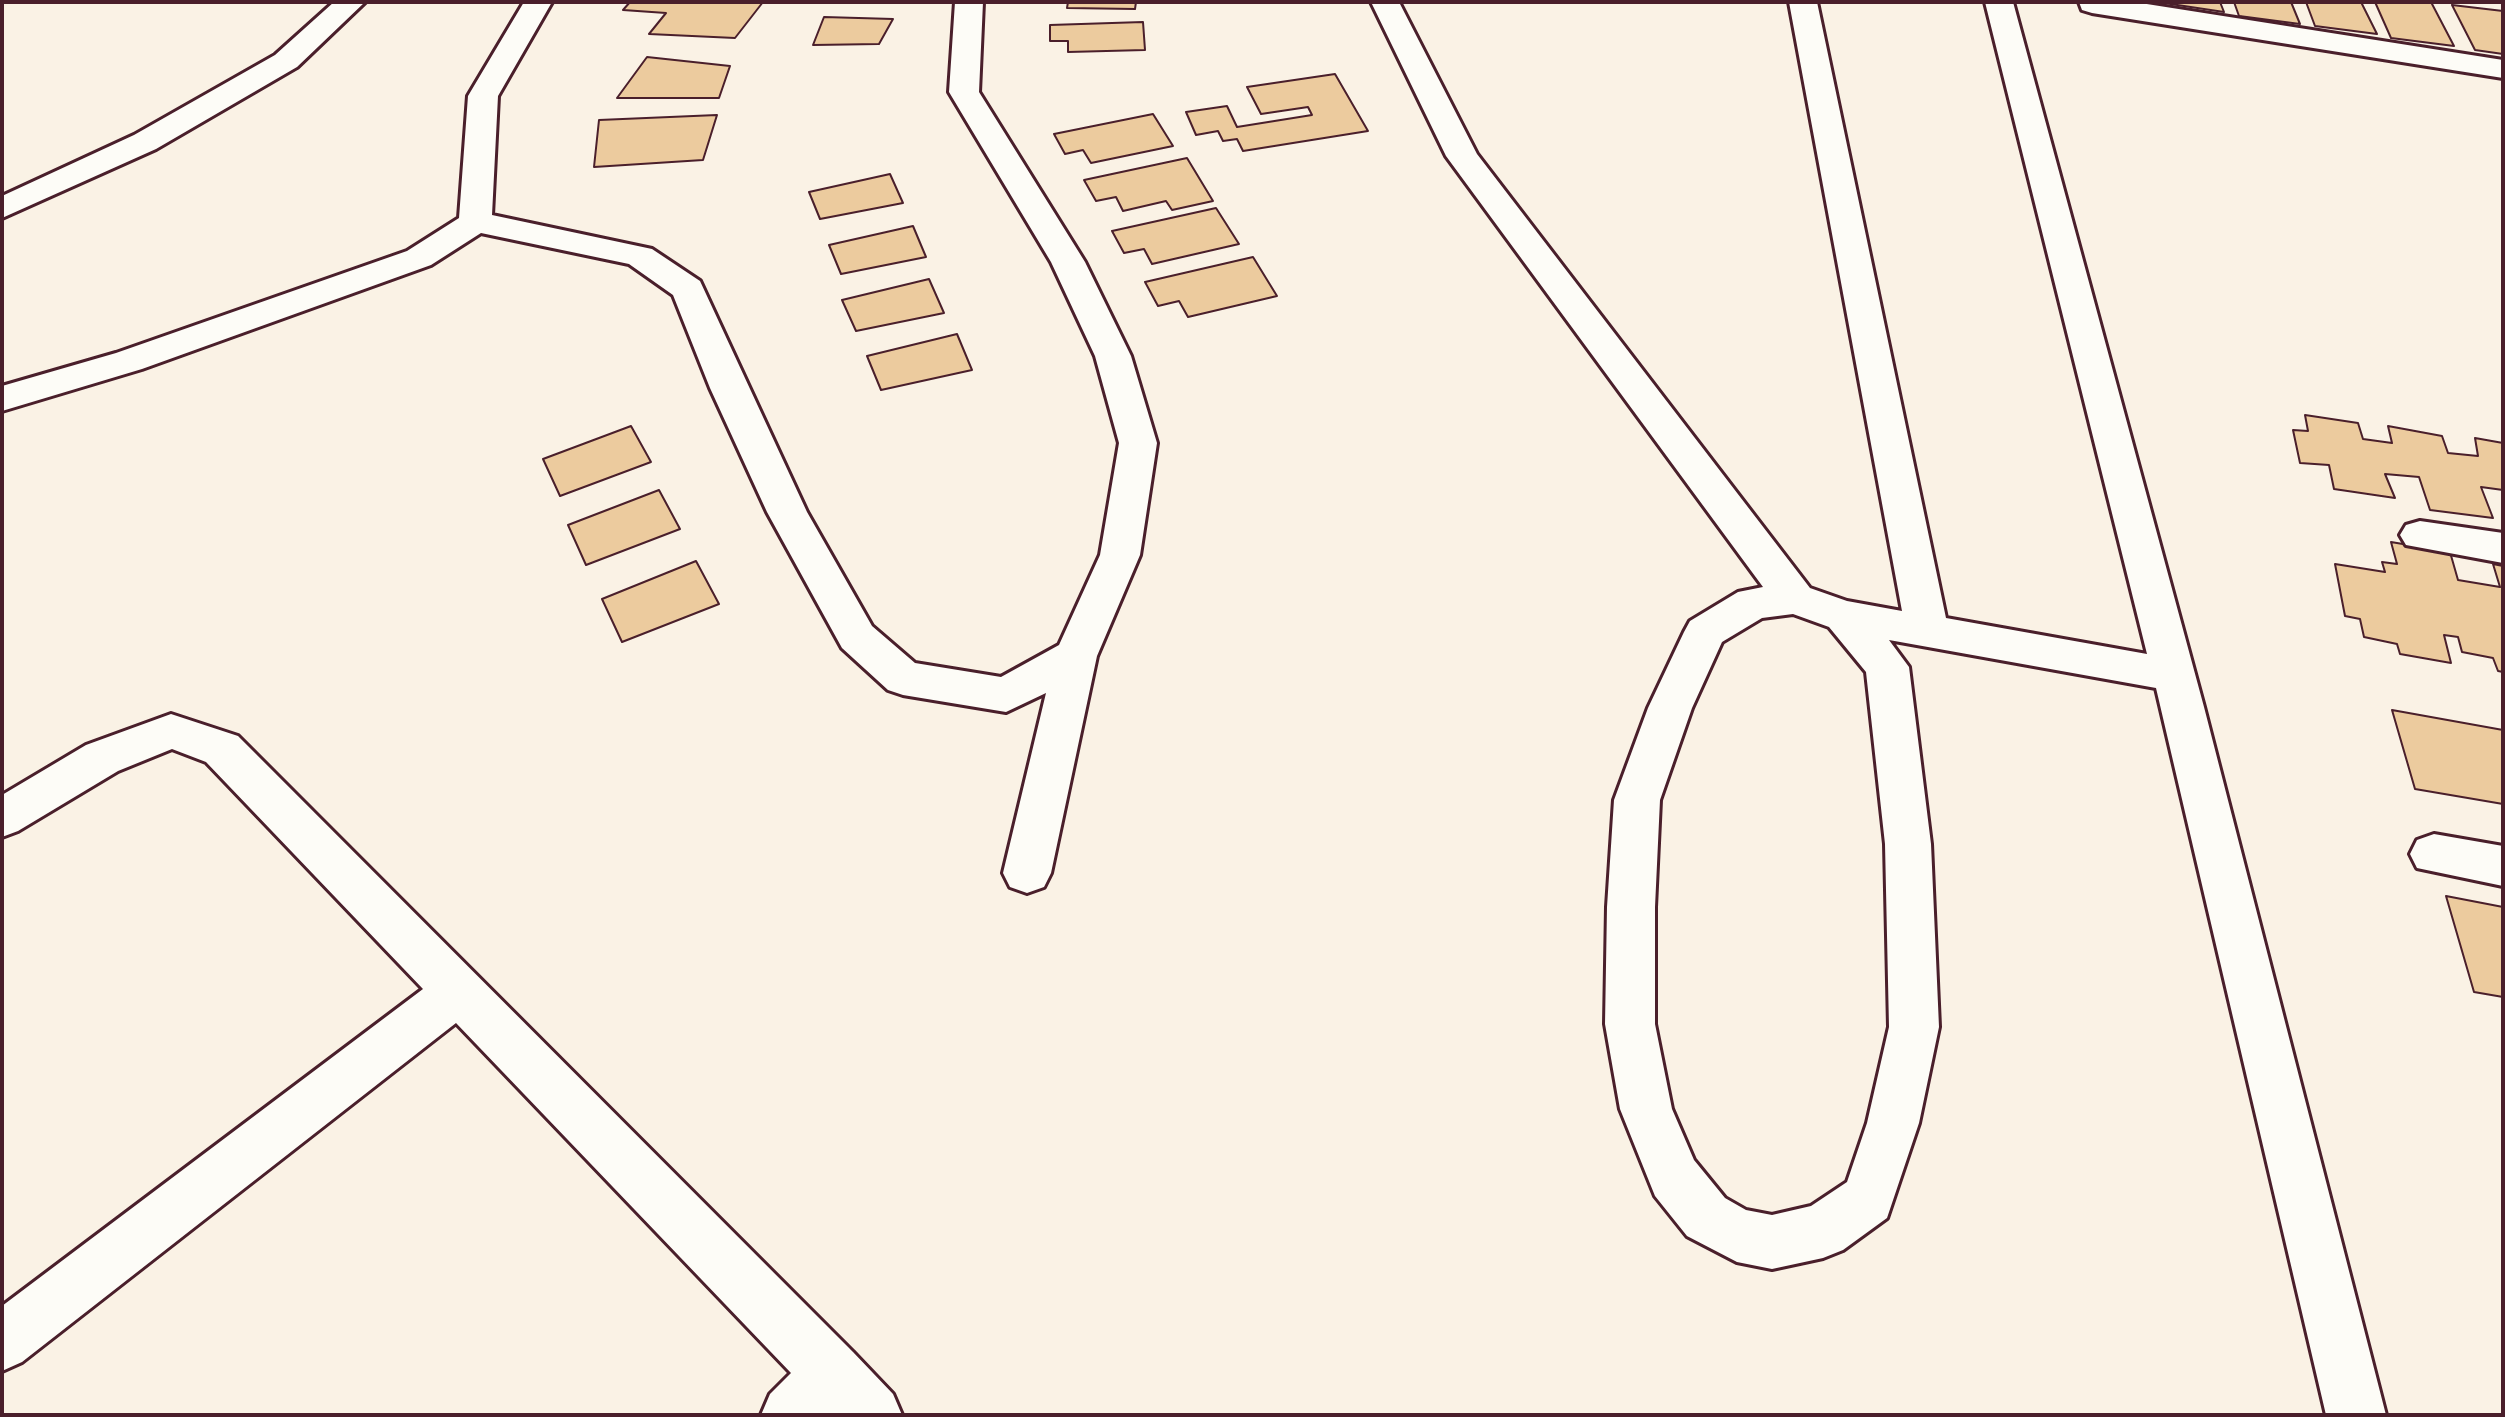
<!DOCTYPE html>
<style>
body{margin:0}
#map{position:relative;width:2505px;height:1417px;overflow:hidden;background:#faf2e5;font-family:Itim,sans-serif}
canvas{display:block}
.frame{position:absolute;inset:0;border:4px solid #4a1f2b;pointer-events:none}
</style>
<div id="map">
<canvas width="2505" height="1417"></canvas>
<div class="frame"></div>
</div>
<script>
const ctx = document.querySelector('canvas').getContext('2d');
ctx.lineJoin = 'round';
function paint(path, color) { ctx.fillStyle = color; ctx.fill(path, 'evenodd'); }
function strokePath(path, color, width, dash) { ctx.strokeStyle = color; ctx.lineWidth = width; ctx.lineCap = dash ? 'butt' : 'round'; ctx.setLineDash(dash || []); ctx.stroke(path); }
const building = new Path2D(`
 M630 2H763L735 38 649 34 666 13 623 10Z
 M1068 2H1136L1135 9 1067 8Z
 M2164 2H2220L2224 12 2164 3Z
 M2234 2H2291L2300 24 2239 16Z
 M2306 2H2361L2377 34 2315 26Z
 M2375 2H2431L2454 46 2391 38Z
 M2452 5 2503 11V54L2475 50Z
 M824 17 893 19 879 44 813 45Z
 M1143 22 1145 50 1068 52V41H1050V25Z
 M647 57 730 66 719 98H617Z
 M1335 74 1368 131 1243 151 1237 139 1223 141 1218 131 1196 135 1186 112 1227 106 1237 127 1312 115 1308 107 1261 114 1247 87Z
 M1153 114 1173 146 1091 163 1083 150 1065 154 1054 134Z
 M717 115 703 160 594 167 599 120Z
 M1187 158 1213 201 1172 210 1166 201 1123 211 1116 197 1096 201 1084 180Z
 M890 174 903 203 820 219 809 192Z
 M1216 208 1239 244 1152 264 1144 249 1124 253 1112 231Z
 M913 226 926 257 841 274 829 245Z
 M1253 257 1277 296 1188 317 1179 301 1158 306 1145 282Z
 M929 279 944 313 856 331 842 300Z
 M957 334 972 370 881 390 867 356Z
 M2305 415 2358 423 2363 439 2392 443 2388 426 2442 436 2448 453 2478 456 2475 438 2503 443V490L2481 487 2493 518 2430 510 2419 477 2385 474 2395 498 2334 489 2329 465 2300 463 2293 430 2308 431Z
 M631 426 651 462 560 496 543 459Z
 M659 490 680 529 586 565 568 525Z
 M2391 542 2450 552 2458 580 2500 587 2493 564 2503 566V672L2498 671 2493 658 2462 652 2458 637 2444 635 2451 663 2400 654 2397 644 2364 637 2360 619 2345 616 2335 564 2385 572 2382 562 2397 564Z
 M696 561 719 604 622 642 602 599Z
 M2392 710 2503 730V804L2415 789Z
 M2446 896 2503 907V997L2474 992Z`);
paint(building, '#eccb9e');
strokePath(building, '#4a1f2b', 2);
const minor = new Path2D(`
 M334 2H365L297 67 156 149 2 218V196L134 135 275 55Z
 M524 2H552L498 96 492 215 652 249 700 281 807 512 872 626 915 663 1001 677 1059 645 1100 555 1119 443 1095 356 1051 262 949 92 955 2H983L979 92 1085 262 1131 356 1157 443 1140 555 1097 656 1051 873 1044 887 1027 893 1010 887 1003 873 1046 693 1006 712 903 695 888 690 842 648 767 512 710 388 673 295 629 264 481 233 431 265 142 369 2 411V386L116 353 407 251 459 218 468 96Z
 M1371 2H1399L1477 154 1810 588 1847 601 1902 611 1789 2H1817L1946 618 2147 654 1985 2H2013L2204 707 2386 1415H2326L2156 688 1889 640 1909 667 1931 844 1939 1027 1919 1123 1887 1218 1843 1250 1823 1258 1772 1269 1737 1262 1687 1236 1655 1196 1620 1109 1605 1024 1607 907 1614 800 1648 708 1684 632 1690 621 1738 592 1763 587 1446 156ZM1793 614 1829 627 1866 672 1885 844 1889 1027 1867 1123 1847 1182 1811 1206 1772 1215 1746 1210 1725 1198 1694 1160 1672 1109 1655 1024V907L1660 800 1692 708 1722 642 1762 618Z
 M2079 2H2134L2503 60V78L2092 13 2082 10Z
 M2420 521 2503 533V563L2406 545 2400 535 2406 525Z
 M171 714 238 736 853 1352 893 1394 902 1415H761L770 1394 791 1373 456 1023 22 1362 2 1371V1306L423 989 206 762 172 749 118 771 18 831 2 837V795L86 745Z
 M2434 834 2503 846V886L2417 868 2410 854 2417 840Z`);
strokePath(minor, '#4a1f2b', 6);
paint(minor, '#fdfcf7');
</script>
